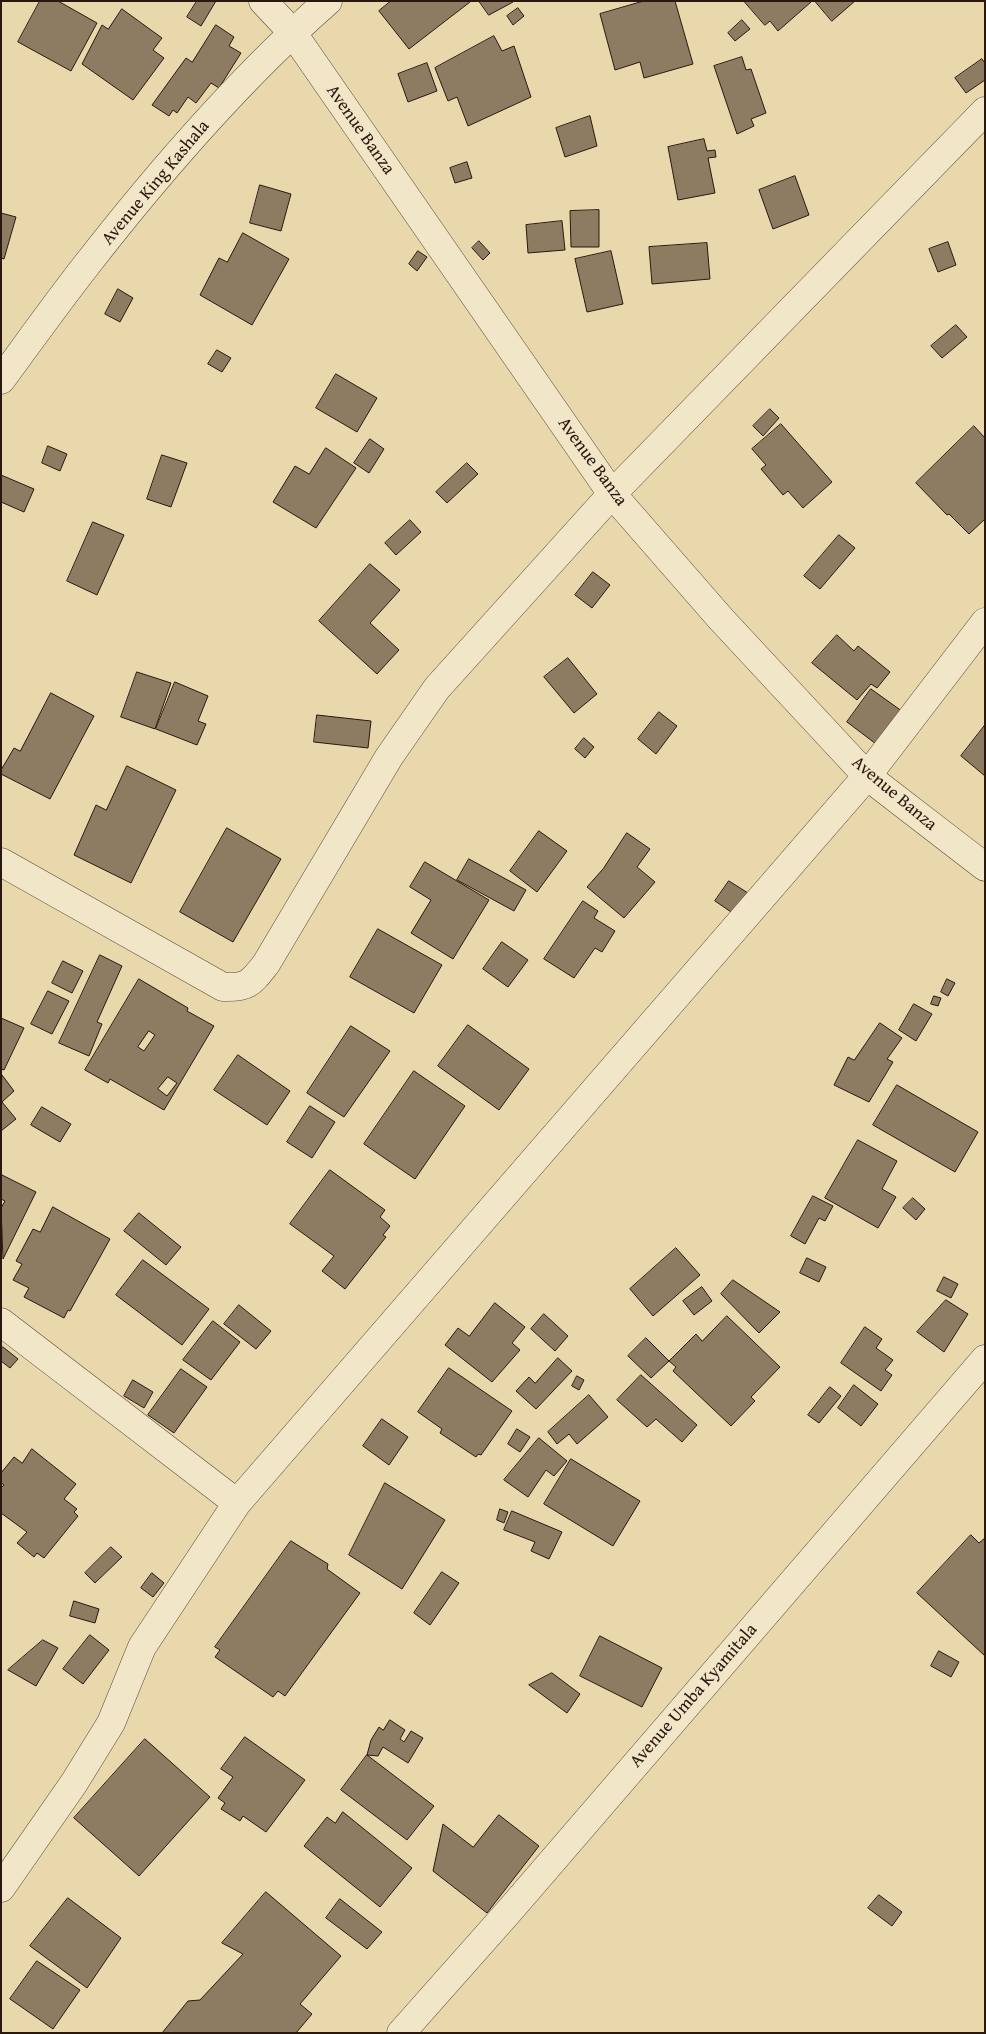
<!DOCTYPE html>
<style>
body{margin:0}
#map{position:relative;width:986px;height:2034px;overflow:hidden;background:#e9d8ab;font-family:"Gentium Book Plus",serif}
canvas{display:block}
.frame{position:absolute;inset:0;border:2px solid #2a1810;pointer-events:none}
</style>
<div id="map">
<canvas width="986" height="2034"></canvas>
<div class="frame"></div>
</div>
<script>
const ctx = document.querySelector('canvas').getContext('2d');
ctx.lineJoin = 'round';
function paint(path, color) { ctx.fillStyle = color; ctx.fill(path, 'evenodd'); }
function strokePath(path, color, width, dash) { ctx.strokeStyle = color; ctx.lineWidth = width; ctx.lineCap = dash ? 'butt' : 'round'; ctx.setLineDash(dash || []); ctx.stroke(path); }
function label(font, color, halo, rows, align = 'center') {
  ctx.font = font + ' "Gentium Book Plus",serif'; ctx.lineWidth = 4.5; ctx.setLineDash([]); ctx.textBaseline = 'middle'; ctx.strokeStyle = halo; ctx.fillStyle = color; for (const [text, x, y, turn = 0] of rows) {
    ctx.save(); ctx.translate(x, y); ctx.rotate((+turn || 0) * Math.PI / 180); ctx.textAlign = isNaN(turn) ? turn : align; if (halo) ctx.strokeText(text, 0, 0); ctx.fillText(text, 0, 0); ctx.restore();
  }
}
const building = new Path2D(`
 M40 1H58L97 23 71 71 18 42Z
 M197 1H216L201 26 187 17Z
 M391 1H469L470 2 409 49 379 11Z
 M479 1H513V2L489 15Z
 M644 1H675L693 64 644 78 640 62 615 70 600 14Z
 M744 1H810L811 2 778 31 770 21 765 25Z
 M815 1H855L832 21Z
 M518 8 524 16 513 25 507 16Z
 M122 9 162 38 153 50 164 58 133 100 82 64 102 25 108 29Z
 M742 20 750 29 735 41 728 33Z
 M216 25 234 37 229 46 241 53 219 88 211 83 196 103 188 97 177 113 173 110 169 116 152 105 186 58 192 62Z
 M494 36 502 51 514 46 531 97 468 126 457 97 448 101 435 68Z
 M742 57 746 70 751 69 766 113 751 119 754 126 737 134 714 66Z
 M982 59 985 63V80L966 93 955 78Z
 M427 63 437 91 408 102 398 74Z
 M590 116 597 146 565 157 556 128Z
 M704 139 707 151 715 150 716 157 708 158 715 193 678 200 668 147Z
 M467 162 472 178 455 183 450 168Z
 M795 176 809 215 773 229 759 190Z
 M260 185 291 194 281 231 250 223Z
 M599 210V247H571L570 211Z
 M1 213 16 217 4 259 1 258Z
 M562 221 565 250 528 253 526 225Z
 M243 233 289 259 252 325 200 295 219 258 227 262Z
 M479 241 490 253 483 260 472 248Z
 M948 242 956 265 938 272 929 249Z
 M707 243 710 279 652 284 649 247Z
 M418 251 427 257 417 271 409 264Z
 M611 251 623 304 587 312 575 259Z
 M118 289 133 298 120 322 105 314Z
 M956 325 967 337 942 358 931 346Z
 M217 350 231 358 222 372 208 364Z
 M336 374 377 398 357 432 316 408Z
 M770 409 779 418 763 436 753 426Z
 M781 424 832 482 803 508 788 491 783 495 761 469 766 465 752 449Z
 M974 426 985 438V519L969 534 949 514 947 515 916 483Z
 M370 439 384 449 369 473 354 463Z
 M48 446 67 454 60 471 42 463Z
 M326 448 356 468 316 528 273 502 295 466 309 474Z
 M162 455 187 463 171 507 147 499Z
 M467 463 478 474 447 503 436 492Z
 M1 475 34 489 24 512 1 502Z
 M410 520 421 532 396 555 385 543Z
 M93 522 124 535 97 595 67 581Z
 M839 535 855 548 820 589 804 576Z
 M370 564 400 590 370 623 399 650 377 674 319 621Z
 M593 572 610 585 592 608 575 595Z
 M837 635 854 651 858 646 890 672 877 688 871 684 857 700 812 663Z
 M568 658 597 694 574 713 544 677Z
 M137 672 171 683 155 729 121 717Z
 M175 682 208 696 198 721 206 724 197 745 156 729Z
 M871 689 906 714 880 747 847 722Z
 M51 693 94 716 50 799 1 774V770L14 748 20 751Z
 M659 712 677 726 656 754 638 739Z
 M317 715 371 721 368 748 314 742Z
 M985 725V776L961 756Z
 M584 738 594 747 585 758 575 749Z
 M127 766 176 790 131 883 74 855 96 805 106 810Z
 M227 828 281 859 233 942 180 912Z
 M539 831 567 851 537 892 510 871Z
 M627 833 650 849 637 867 655 882 624 918 587 887 603 869Z
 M469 859 526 890 514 911 457 880Z
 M425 862 489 900 453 959 411 933 431 900 410 887Z
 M729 881 748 893 734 914 715 901Z
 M583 901 598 911 594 918 615 931 602 952 595 948 574 978 544 959Z
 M378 929 442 965 414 1013 350 977Z
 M502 942 528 960 508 987 483 969Z
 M100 955 122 966 97 1022 102 1024 89 1056 59 1043Z
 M63 961 83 971 72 993 52 983Z
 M139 979 188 1008 187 1011 214 1026 164 1110 110 1079 108 1083 85 1070ZM149 1031 155 1035 144 1051 138 1047ZM168 1077 177 1083 167 1096 158 1089Z
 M947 979 955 983 948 996 941 992Z
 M48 991 69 1001 52 1034 31 1024Z
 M934 996 941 998 938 1006 931 1004Z
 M914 1004 932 1014 916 1041 899 1030Z
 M1 1018 24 1028 4 1070 1 1069Z
 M880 1023 902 1038 887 1059 893 1062 869 1102 834 1085 848 1057 854 1060Z
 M468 1025 529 1069 499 1110 438 1066Z
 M351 1026 390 1051 344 1117 307 1093Z
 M238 1055 290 1091 267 1125 214 1090Z
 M414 1071 465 1106 415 1179 364 1144Z
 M2 1075 14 1091 2 1102 16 1119 1 1131Z
 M897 1085 978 1132 955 1172 873 1125Z
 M310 1106 335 1122 312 1158 287 1142Z
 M42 1107 71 1124 60 1142 31 1125Z
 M858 1140 897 1161 882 1189 896 1197 878 1228 825 1198Z
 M330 1170 385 1210 380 1217 390 1226 383 1235 386 1237 345 1289 322 1271 334 1256 290 1224Z
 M2 1175 36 1192 3 1259 1 1208 5 1201 1 1199Z
 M813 1196 833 1206 825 1221 819 1218 805 1244 791 1236Z
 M913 1198 925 1209 916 1220 903 1208Z
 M53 1207 110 1239 70 1311 68 1310 64 1318 24 1297 29 1288 13 1280 22 1264 16 1261 33 1229 40 1232Z
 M139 1213 181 1247 166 1265 124 1231Z
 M676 1248 700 1275 653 1316 630 1289Z
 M807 1258 826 1267 819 1282 800 1273Z
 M143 1260 209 1309 182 1345 116 1295Z
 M944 1277 958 1284 951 1298 937 1291Z
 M733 1280 780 1312 759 1333 721 1294Z
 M702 1287 712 1301 694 1315 683 1301Z
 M946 1300 968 1314 944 1352 917 1332Z
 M495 1303 525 1327 512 1343 520 1350 492 1382 445 1345 458 1328 469 1336Z
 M239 1305 271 1331 256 1349 224 1324Z
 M544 1314 568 1336 555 1351 531 1329Z
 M727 1316 780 1367 751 1397 755 1401 731 1426 673 1371 676 1367 669 1361 696 1334 702 1341Z
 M213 1321 240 1342 211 1380 183 1360Z
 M865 1327 882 1339 876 1348 893 1360 885 1370 892 1375 881 1391 841 1363Z
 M646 1338 669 1361 651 1378 628 1356Z
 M3 1347 18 1359 10 1368 1 1361V1349Z
 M558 1358 572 1371 536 1409 516 1391 529 1377 535 1383Z
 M449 1368 512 1411 481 1455 478 1454 476 1457 440 1433 442 1429 418 1412Z
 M181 1369 207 1387 174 1433 148 1415Z
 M641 1375 697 1425 682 1442 656 1419 647 1427 617 1400Z
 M577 1376 584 1380 579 1390 572 1386Z
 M133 1380 153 1392 144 1408 124 1396Z
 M854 1385 878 1404 861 1426 838 1408Z
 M830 1387 841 1396 819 1423 808 1415Z
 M589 1395 608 1417 577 1444 569 1434 557 1444 548 1432Z
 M382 1419 408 1437 389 1465 363 1446Z
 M517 1429 530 1437 520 1452 508 1444Z
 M539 1438 567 1461 554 1476 546 1470 528 1497 504 1480Z
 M32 1449 76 1484 64 1499 77 1509 74 1512 78 1516 44 1558 37 1553 34 1557 17 1543 27 1532 1 1513V1488L4 1485 1 1483V1473L14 1457 22 1463Z
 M571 1459 640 1501 613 1546 544 1504Z
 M385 1483 445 1520 402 1589 349 1555Z
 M500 1509 508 1512 504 1523 497 1520Z
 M512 1511 562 1532 549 1559 531 1551 535 1542 504 1530Z
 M971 1535 979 1543 985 1538V1656L917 1593Z
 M291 1541 328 1564 327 1569 360 1593 285 1696 278 1691 273 1697 215 1657 220 1650 215 1647Z
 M111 1547 122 1557 95 1583 85 1573Z
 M442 1572 459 1583 430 1625 414 1613Z
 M152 1573 164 1583 153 1597 141 1588Z
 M74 1601 99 1609 95 1623 70 1616Z
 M90 1635 109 1650 83 1684 63 1669Z
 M600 1636 662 1668 642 1707 580 1676Z
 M43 1640 58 1648 36 1686 8 1670Z
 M939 1651 959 1662 951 1677 931 1666Z
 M552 1673 580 1694 567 1713 529 1685Z
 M390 1720 405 1730 400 1739 404 1742 411 1731 423 1738 408 1763 383 1747 378 1756 367 1755 371 1740 379 1727 383 1730Z
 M245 1737 305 1780 266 1832 243 1816 240 1821 221 1809 225 1803 218 1798 233 1777 221 1769Z
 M145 1739 210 1797 139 1876 74 1818Z
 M367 1755 434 1806 407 1840 341 1790Z
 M343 1812 412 1868 380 1907 304 1846 327 1817 335 1823Z
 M499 1815 539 1846 487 1913 433 1871 443 1824 473 1847Z
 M266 1892 341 1956 300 2004 312 2014 296 2033H162L188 2001 200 2000 243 1954 222 1943Z
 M879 1895 902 1912 892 1926 868 1908Z
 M68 1898 121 1938 87 1988 30 1946Z
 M340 1899 382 1932 367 1949 326 1918Z
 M37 1961 80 1990 53 2029 10 1999Z`);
paint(building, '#8d7c61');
strokePath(building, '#2a1810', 1);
const minor = new Path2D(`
 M263 1 292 32 612 494 721 619 867 776 985 867
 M1 380C29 342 56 304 85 267 158 173 238 80 328 1
 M1 862 223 987C248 988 251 983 266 964L389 757 437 688 612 494 985 111
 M1 1322 237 1503
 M1 1888 74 1783 111 1723 142 1647 237 1503 867 776 985 622
 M401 2033 511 1909 985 1359`);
strokePath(minor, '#5a4837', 29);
strokePath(minor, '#f1e6c8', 28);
label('18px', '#2a1810', '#f1e6c8', [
 ["Avenue Banza",360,130,55],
 ["Avenue King Kashala",156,183,-50],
 ["Avenue Banza",592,462,54],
 ["Avenue Banza",894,794,40],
 ["Avenue Umba Kyamitala",694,1696,-49]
]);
</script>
